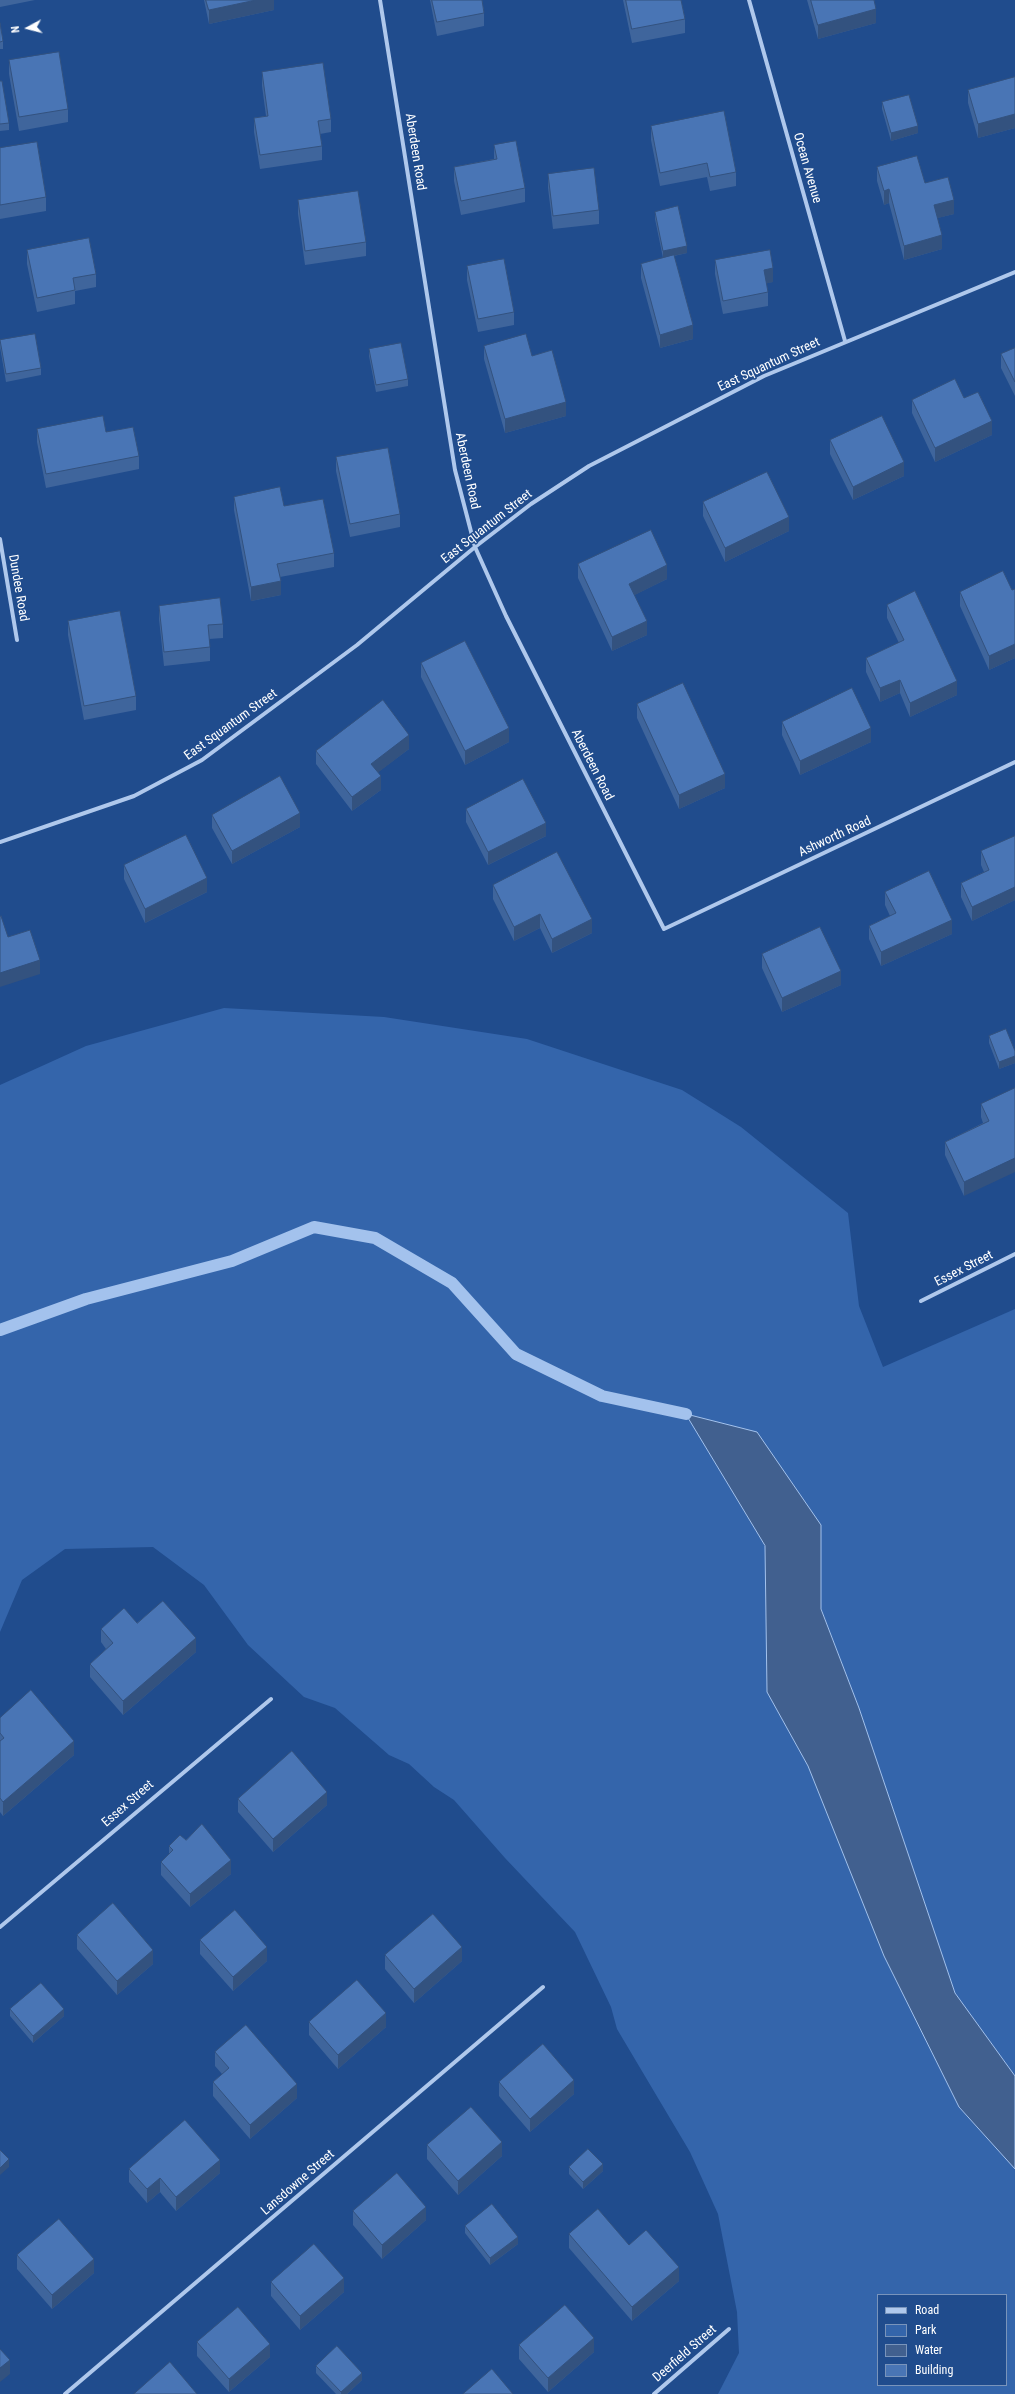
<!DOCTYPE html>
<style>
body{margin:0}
#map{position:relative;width:1015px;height:2394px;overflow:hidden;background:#204c8d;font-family:"Roboto Condensed",sans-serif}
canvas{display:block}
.legend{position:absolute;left:877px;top:2294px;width:130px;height:92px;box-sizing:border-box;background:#204c8d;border:1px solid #7994bb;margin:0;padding:5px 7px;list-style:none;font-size:12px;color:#fff}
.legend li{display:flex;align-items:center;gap:8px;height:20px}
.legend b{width:20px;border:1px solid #7994bb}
.north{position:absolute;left:8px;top:8px;width:40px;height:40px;-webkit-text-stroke:3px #204c8d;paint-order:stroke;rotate:263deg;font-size:11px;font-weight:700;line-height:16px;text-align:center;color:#fff}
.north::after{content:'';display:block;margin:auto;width:14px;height:18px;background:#fff;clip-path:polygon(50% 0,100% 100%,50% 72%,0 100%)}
</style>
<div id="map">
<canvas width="1015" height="2394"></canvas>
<ul class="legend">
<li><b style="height:5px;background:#afc8ec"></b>Road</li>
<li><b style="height:11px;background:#3465ab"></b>Park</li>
<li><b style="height:11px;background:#41608f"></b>Water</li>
<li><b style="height:11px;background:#4975b5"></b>Building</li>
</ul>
<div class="north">N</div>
</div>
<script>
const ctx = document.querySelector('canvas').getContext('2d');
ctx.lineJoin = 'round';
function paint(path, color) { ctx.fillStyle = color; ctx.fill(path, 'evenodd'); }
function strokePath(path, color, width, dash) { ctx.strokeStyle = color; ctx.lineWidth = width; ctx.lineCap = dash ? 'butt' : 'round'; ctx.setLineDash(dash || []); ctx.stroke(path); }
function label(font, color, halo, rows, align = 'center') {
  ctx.font = font + ' "Roboto Condensed",sans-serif'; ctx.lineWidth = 3; ctx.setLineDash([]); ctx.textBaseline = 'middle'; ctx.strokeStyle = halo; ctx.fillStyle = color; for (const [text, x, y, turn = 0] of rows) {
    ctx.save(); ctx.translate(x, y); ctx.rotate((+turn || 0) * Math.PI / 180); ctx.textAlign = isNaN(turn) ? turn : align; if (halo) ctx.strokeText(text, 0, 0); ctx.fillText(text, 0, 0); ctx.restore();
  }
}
paint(new Path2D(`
 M224 1008 384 1017 527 1039 682 1090 741 1127 848 1213 859 1306 883 1367 1015 1309V2076L955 1993 859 1708 821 1608V1525L686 1414 765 1546 767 1692 808 1766 884 1956 959 2107 1015 2169V2394H718L739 2353 737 2312 718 2214 690 2152 617 2029 611 2007 575 1932 505 1858 454 1800 434 1787 409 1764 389 1755 335 1708 304 1697 248 1645 204 1585 153 1547 65 1549 22 1580 0 1632V1085L86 1046ZM878 2295H1006V2385H878Z`), '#3465ab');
const water = new Path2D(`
 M686 1414 757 1432 821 1525V1609L859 1708 955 1993 1015 2076V2169L959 2107 884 1956 808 1766 767 1692 765 1546Z`);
paint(water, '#41608f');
strokePath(water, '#a3c2ed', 1);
strokePath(new Path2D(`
 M0 1330 86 1299 232 1261 314 1227 375 1238 452 1283 516 1354 602 1396 686 1414`), '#a3c2ed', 12);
strokePath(new Path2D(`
 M380 0 455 470 475 547 506 616 664 929 1015 762
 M749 0 845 341
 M0 539 17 640
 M0 842 134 796 202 760 357 645 475 547 531 504 589 466 764 376 1015 272
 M921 1301 1015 1254
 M0 1927 271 1699
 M65 2394 543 1987
 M654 2394 729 2329`), '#afc8ec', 4);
paint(new Path2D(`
 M0 0H35L0 7Z
 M204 0H274V10L209 24Z
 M430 0H482L484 13V26L437 36Z
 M623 0H681L685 19V33L632 43Z
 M807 0H874L876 23 818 39Z
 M0 23 3 41V49H0Z
 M9 60 68 109V122L19 131 9 74Z
 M262 72 331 119V132L320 134 322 146V160L260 169 254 132V118L266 116 262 86Z
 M1015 77V128L978 138 968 103V90Z
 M0 81 9 123V130L0 131Z
 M882 102 918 133 891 141 882 109Z
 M651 126 736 172V186L710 191 707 177 660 186 651 140Z
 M494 145 525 188V202L461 215 454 181V167L494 159Z
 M0 148 46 197V211L0 219Z
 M877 167 925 183 954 214 937 218 942 249 904 260 889 203 884 205 877 181Z
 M548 174 599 210V224L553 229 548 188Z
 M298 200 366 242V256L305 265 298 214Z
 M655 212 687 253 674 256 693 339 660 348 641 278V264L663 258 655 219Z
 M27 250 96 274V287L75 291V304L37 312 27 264Z
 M715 260 773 282 766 283 768 292V306L723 314 715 274Z
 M467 266 514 312V325L478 332 467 280Z
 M0 340 41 368V375L6 382 0 347Z
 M484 346 532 356 566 416 505 433 484 359Z
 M1015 348V396L1001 368V354Z
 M369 349 408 379V386L376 392 369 356Z
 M964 398 992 435 935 462 912 413V400Z
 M37 429 139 456V469L46 488 37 442Z
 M830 440 904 476 853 500 830 454Z
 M336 457 400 514V527L350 537 336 471Z
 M234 497 284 506 334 553V567L280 577 281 595 251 601 234 510Z
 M703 502 789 531 725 562 703 516Z
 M578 564 667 579 634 595 647 635 612 651 578 578Z
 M1015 589V658L989 670 960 606V592L1012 590Z
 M887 605 957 695 910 717 900 693 880 702 866 672V658L899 643 887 618Z
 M159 606 223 624V638L209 639 210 647V661L164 666 159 619Z
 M68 621 136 696V710L84 720 68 635Z
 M421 663 509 742 465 765 421 677Z
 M637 704 725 788 679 809 637 718Z
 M782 722 871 742 800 775 782 735Z
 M409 749 378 772 381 790 352 811 316 764V751Z
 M466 809 546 836 488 865 466 822Z
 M212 815 300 827 232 864 212 828Z
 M1015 836V900L972 921 961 897V883L984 872 981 865V851Z
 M124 865 207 892 145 923 124 879Z
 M493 885 592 933 552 953 540 928 514 941 493 899Z
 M885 892 952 934 881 966 869 939V926L890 916 885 905Z
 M762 954 841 985 782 1012 762 968Z
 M989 1036 1015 1051V1063L999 1069 989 1043Z
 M1015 1088 964 1196 945 1155V1142L983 1123 981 1117V1104Z
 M137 1623 196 1652 123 1715 90 1677V1664L106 1649 101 1642V1629Z
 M0 1718 74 1755 3 1816 0 1812Z
 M238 1799 327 1805 273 1852 238 1812Z
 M186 1840 231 1874 190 1907 161 1875V1862L169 1854V1846Z
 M77 1935 153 1964 117 1995 77 1949Z
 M200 1940 267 1961 233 1991 200 1954Z
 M385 1955 462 1961 414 2003 385 1969Z
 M10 2009 64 2016 33 2043 10 2016Z
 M309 2022 386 2027 338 2069 309 2035Z
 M215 2052 297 2098 250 2139 213 2096V2082L222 2074 215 2066Z
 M499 2082 574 2094 530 2132 499 2096Z
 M427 2145 502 2156 458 2195 427 2159Z
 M569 2167 603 2171 583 2189 569 2174Z
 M129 2169 220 2173 176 2211 160 2192 147 2203 129 2182Z
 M353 2211 426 2220 382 2259 353 2225Z
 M465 2226 518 2244 490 2265 465 2233Z
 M569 2234 629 2245 679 2281 632 2321 569 2248Z
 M17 2255 94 2273 52 2309 17 2269Z
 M271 2282 344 2292 300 2330 271 2296Z
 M197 2342 270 2357 229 2392 197 2356Z
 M519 2345 594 2352 548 2392 519 2359Z
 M316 2366 362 2380 347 2394H336L316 2373Z`), '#3f659c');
paint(new Path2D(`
 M256 0H274V10L209 24V10Z
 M876 9V23L818 39V25Z
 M1015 114V128L978 138V124Z
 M918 126V133L891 141V133Z
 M889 189V203L884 205V191Z
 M954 200V214L934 219V205Z
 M942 235V249L904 260V246Z
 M687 246V253L663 258V251Z
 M773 268V282L764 284V270Z
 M693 325V339L660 348V335Z
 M566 402V416L505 433V419Z
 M992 421V435L935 462V448Z
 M904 462V476L853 500V487Z
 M789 517V531L725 562V548Z
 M667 565V579L629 598V584Z
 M281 581V595L251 601V587Z
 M647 621V635L612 651V637Z
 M1015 644V658L989 670V656Z
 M900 680V693L880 702V688Z
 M957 681V695L910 717V703Z
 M509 728V742L465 765V751Z
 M871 728V742L800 775V761Z
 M409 735V749L371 778V764Z
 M725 774V788L679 809V795Z
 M381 776V790L352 811V797Z
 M300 813V827L232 864V851Z
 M546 823V836L488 865V852Z
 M207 878V892L145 923V909Z
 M1015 887V900L972 921V907Z
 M540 914V928L514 941V927Z
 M592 919V933L552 953V939Z
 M952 920V934L881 966V952Z
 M40 960V974L0 987V973Z
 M841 971V985L782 1012V998Z
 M1015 1056V1063L999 1069V1062Z
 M1015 1158V1172L964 1196V1182Z
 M196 1638V1652L123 1715V1701Z
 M74 1741V1755L3 1816V1802Z
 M327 1792V1805L273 1852V1839Z
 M231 1860V1874L190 1907V1894Z
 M267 1947V1961L233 1991V1977Z
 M462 1947V1961L414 2003V1989Z
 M153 1950V1964L117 1995V1981Z
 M64 2009V2016L33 2043V2036Z
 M386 2013V2027L338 2069V2055Z
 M574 2080V2094L530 2132V2119Z
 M297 2084V2098L250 2139V2125Z
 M502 2142V2156L458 2195V2181Z
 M9 2159V2167L0 2175V2168Z
 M220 2160V2173L176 2211V2197Z
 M603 2164V2171L583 2189V2182Z
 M160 2178V2192L147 2203V2189Z
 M426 2207V2220L382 2259V2245Z
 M518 2237V2244L490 2265V2258Z
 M94 2259V2273L52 2309V2295Z
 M679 2267V2281L632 2321V2307Z
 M344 2278V2292L300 2330V2316Z
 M594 2338V2352L548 2392V2378Z
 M270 2344V2357L229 2392V2379Z
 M10 2360V2374L0 2382V2368Z
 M362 2373V2380L347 2394H341V2392Z`), '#33527f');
const building = new Path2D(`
 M206 0H256L209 10Z
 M432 0H482L484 13 437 22Z
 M626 0H681L685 19 632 29Z
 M811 0H874L876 9 818 25Z
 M0 23 3 41 0 42Z
 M59 52 68 109 19 117 9 60Z
 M323 63 331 119 318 121 322 146 260 155 254 118 268 116 262 72Z
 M1015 77V114L978 124 968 90Z
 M0 81H2L9 123 0 124Z
 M909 95 918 126 891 133 882 102Z
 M724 111 736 172 710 177 707 163 660 173 651 126Z
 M516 141 525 188 461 201 454 167 497 159 494 145Z
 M37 142 46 197 0 205V148Z
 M917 156 925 183 948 177 954 200 934 205 942 235 904 246 889 189 884 191 877 167Z
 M594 168 599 210 553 216 548 174Z
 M358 191 366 242 305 251 298 200Z
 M678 206 687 246 663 251 655 212Z
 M89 238 96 274 73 278 75 290 37 298 27 250Z
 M770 250 773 268 764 270 768 292 723 301 715 260Z
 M674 255 693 325 660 335 641 264Z
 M504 259 514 312 478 319 467 266Z
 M35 334 41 368 6 374 0 340Z
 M526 334 532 356 552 350 566 402 505 419 484 346Z
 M401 343 408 379 376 385 369 349Z
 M1015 348V382L1001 354Z
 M955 379 964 398 978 392 992 421 935 448 912 400Z
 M103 416 106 432 133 427 139 456 46 474 37 429Z
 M882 416 904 462 853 487 830 440Z
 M388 448 400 514 350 524 336 457Z
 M767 472 789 517 725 548 703 502Z
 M280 487 284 506 323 499 334 553 277 564 281 581 251 587 234 497Z
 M651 530 667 565 629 584 647 621 612 637 578 564Z
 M1003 571 1012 590 1015 589V644L989 656 960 592Z
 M915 591 957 681 910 703 900 680 880 688 866 658 904 640 887 605Z
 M220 598 223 624 208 625 210 647 164 652 159 606Z
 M120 611 136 696 84 706 68 621Z
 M465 641 509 728 465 751 421 663Z
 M683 683 725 774 679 795 637 704Z
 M852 688 871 728 800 761 782 722Z
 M383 700 409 735 371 764 381 776 352 797 316 751Z
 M280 776 300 813 232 851 212 815Z
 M523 779 546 823 488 852 466 809Z
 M186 835 207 878 145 909 124 865Z
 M1015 836V887L972 907 961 883 989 870 981 851Z
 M557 852 592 919 552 939 540 914 514 927 493 885Z
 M929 871 952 920 881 952 869 926 896 913 885 892Z
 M1 916 8 937 30 930 40 960 0 973V917Z
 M820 927 841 971 782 998 762 954Z
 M1006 1029 1015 1051V1056L999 1062 989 1036Z
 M1015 1088V1158L964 1182 945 1142 989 1121 981 1104Z
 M163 1601 196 1638 123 1701 90 1664 113 1643 101 1629 124 1608 137 1623Z
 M31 1690 74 1741 3 1802 0 1798V1741L4 1738 0 1733V1718Z
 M292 1751 327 1792 273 1839 238 1799Z
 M202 1824 231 1860 190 1894 161 1862 173 1850 169 1846 180 1835 186 1840Z
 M113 1903 153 1950 117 1981 77 1935Z
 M235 1910 267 1947 233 1977 200 1940Z
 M433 1914 462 1947 414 1989 385 1955Z
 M357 1980 386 2013 338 2055 309 2022Z
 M41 1983 64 2009 33 2036 10 2009Z
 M246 2025 297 2084 250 2125 213 2082 229 2068 215 2052Z
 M543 2044 574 2080 530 2119 499 2082Z
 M471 2107 502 2142 458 2181 427 2145Z
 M185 2120 220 2160 176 2197 160 2178 147 2189 129 2169Z
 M588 2149 603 2164 583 2182 569 2167Z
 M0 2150 9 2159 0 2168Z
 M397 2173 426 2207 382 2245 353 2211Z
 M492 2204 518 2237 490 2258 465 2226Z
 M598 2209 629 2245 646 2230 679 2267 632 2307 569 2234Z
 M59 2219 94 2259 52 2295 17 2255Z
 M314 2244 344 2278 300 2316 271 2282Z
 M565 2305 594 2338 548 2378 519 2345Z
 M238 2307 270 2344 229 2379 197 2342Z
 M337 2346 362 2373 341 2392 316 2366Z
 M0 2349 10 2360 0 2368Z
 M170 2362 197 2394H134Z
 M492 2369 513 2394H463Z`);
paint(building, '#4975b5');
strokePath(building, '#33527f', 1);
label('13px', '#fff', '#204c8d', [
 ["Aberdeen Road",415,152,81],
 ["Ocean Avenue",807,168,74],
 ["East Squantum Street",769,365,-25],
 ["Aberdeen Road",467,471,78],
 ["East Squantum Street",487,527,-38],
 ["Dundee Road",18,588,80],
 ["East Squantum Street",231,725,-36],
 ["Aberdeen Road",592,765,63],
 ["Ashworth Road",835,837,-25],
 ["Essex Street",964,1269,-27],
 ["Essex Street",128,1804,-41],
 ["Lansdowne Street",298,2183,-41],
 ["Deerfield Street",685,2354,-41]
]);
</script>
